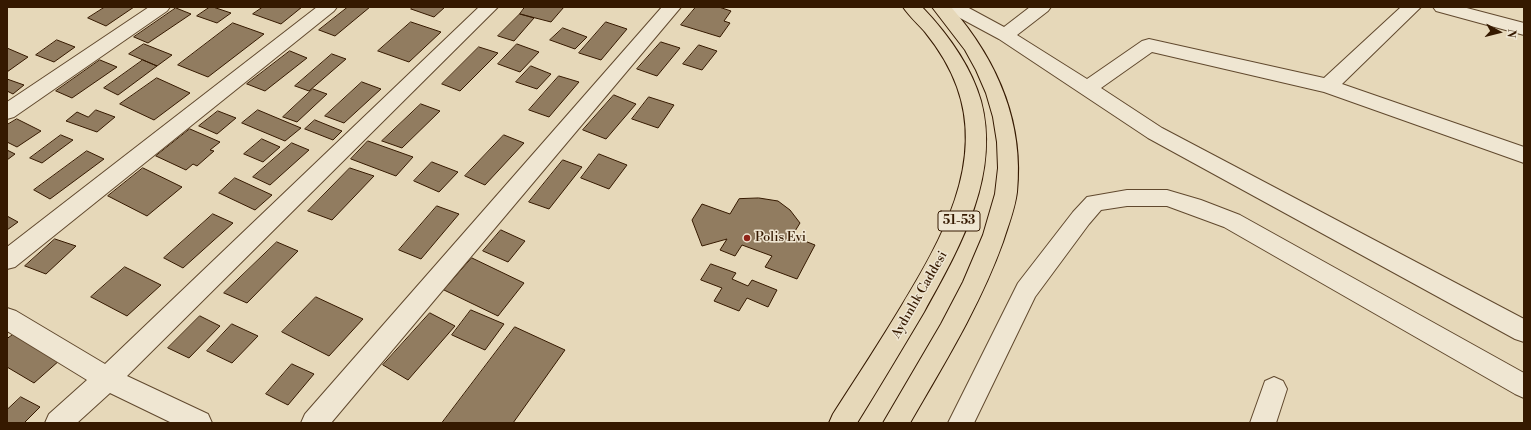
<!DOCTYPE html>
<meta charset="utf-8">
<style>
body{margin:0}
#map{position:relative;width:1531px;height:430px;overflow:hidden;background:#e6d8b9;font-family:"Libre Bodoni",serif}
canvas{display:block}
.frame{position:absolute;inset:0;border:8px solid #351900;pointer-events:none}
.north{position:absolute;left:1479px;top:12px;width:40px;height:40px;-webkit-text-stroke:3px #efe6d2;paint-order:stroke;rotate:97deg;font-size:11px;font-weight:700;line-height:16px;text-align:center;color:#351900}
.north::after{content:'';display:block;margin:auto;width:14px;height:18px;background:#351900;clip-path:polygon(50% 0,100% 100%,50% 72%,0 100%)}
</style>
<div id="map">
<canvas width="1531" height="430"></canvas>
<div class="frame"></div>
<div class="north">N</div>
</div>
<script>
const ctx = document.querySelector('canvas').getContext('2d');
ctx.lineJoin = 'round';
function paint(path, color) { ctx.fillStyle = color; ctx.fill(path, 'evenodd'); }
function strokePath(path, color, width, dash) { ctx.strokeStyle = color; ctx.lineWidth = width; ctx.lineCap = dash ? 'butt' : 'round'; ctx.setLineDash(dash || []); ctx.stroke(path); }
function label(font, color, halo, rows, align = 'center') {
  ctx.font = font + ' "Libre Bodoni",serif'; ctx.lineWidth = 3; ctx.setLineDash([]); ctx.textBaseline = 'middle'; ctx.strokeStyle = halo; ctx.fillStyle = color; for (const [text, x, y, turn = 0] of rows) {
    ctx.save(); ctx.translate(x, y); ctx.rotate((+turn || 0) * Math.PI / 180); ctx.textAlign = isNaN(turn) ? turn : align; if (halo) ctx.strokeText(text, 0, 0); ctx.fillText(text, 0, 0); ctx.restore();
  }
}
const building = new Path2D(`
 M105 7H134L106 26 88 18Z
 M210 7H213L231 13 217 23 197 16Z
 M263 7H302L281 24 253 14Z
 M348 7H370L335 36 319 30Z
 M413 7H445L434 17 411 9Z
 M525 7H564L551 22 520 14Z
 M696 7H719L731 11 724 21 730 23 720 37 681 25Z
 M176 8 191 14 148 43 134 37Z
 M520 14 534 18 514 41 498 36Z
 M411 22 441 32 409 62 378 51Z
 M606 22 627 29 601 60 579 53Z
 M233 23 264 34 208 77 178 65Z
 M563 28 587 37 575 49 550 40Z
 M57 40 75 47 54 62 36 55Z
 M661 42 680 48 657 76 637 69Z
 M144 44 172 55 157 66 129 54Z
 M517 44 539 52 520 72 498 64Z
 M699 45 717 51 702 70 683 64Z
 M479 47 498 53 460 91 442 84Z
 M7 48 28 57 7 72Z
 M290 51 307 58 265 91 247 84Z
 M332 54 346 59 309 91 295 86Z
 M100 60 117 67 72 98 56 91Z
 M143 60 157 66 118 95 104 88Z
 M531 66 551 74 537 89 516 82Z
 M559 76 579 82 549 117 529 110Z
 M157 78 190 93 154 120 120 104Z
 M7 79 24 85 13 94 7 91Z
 M362 82 381 89 344 123 325 116Z
 M313 89 327 94 297 122 283 117Z
 M614 95 636 104 606 139 583 130Z
 M649 97 674 105 658 128 632 119Z
 M421 104 440 111 402 148 382 141Z
 M96 110 115 117 97 132 66 121 77 112 88 117Z
 M258 110 301 128 285 141 242 123Z
 M218 111 236 118 217 134 199 126Z
 M17 119 41 131 17 147 7 142V125Z
 M315 120 342 131 333 140 305 129Z
 M190 129 220 142 210 150 214 151 197 166 193 164 186 170 156 156Z
 M61 135 73 140 42 163 30 158Z
 M504 135 524 143 485 185 465 176Z
 M262 139 280 147 263 162 244 154Z
 M368 141 413 157 396 176 351 159Z
 M292 143 309 150 270 185 253 177Z
 M7 150 15 154 7 160Z
 M87 151 104 159 50 199 34 190Z
 M599 154 627 165 609 189 581 178Z
 M563 160 582 167 549 209 529 202Z
 M432 162 458 172 439 192 414 181Z
 M143 168 182 187 147 216 108 196Z
 M350 168 374 176 332 220 308 211Z
 M235 178 272 195 255 210 219 193Z
 M759 198 778 201 790 210 800 223 792 236 815 245 797 279 765 267 772 256 742 245 735 256 720 250 727 239 702 246 692 220 702 204 730 214 739 199Z
 M437 206 459 214 421 259 399 250Z
 M213 214 233 223 183 268 164 258Z
 M7 216 18 222 7 230Z
 M501 230 525 241 508 262 483 251Z
 M55 239 76 246 46 274 25 266Z
 M277 242 298 251 247 303 224 293Z
 M472 258 524 283 498 316 444 290Z
 M711 264 736 273 732 279 748 286 752 280 777 290 768 307 747 298 739 311 714 301 722 288 701 280Z
 M125 267 161 285 127 316 91 297Z
 M316 297 363 319 329 356 282 332Z
 M471 310 504 324 485 350 452 335Z
 M430 313 455 326 408 380 383 365Z
 M200 316 220 326 189 358 168 348Z
 M232 324 258 336 232 363 207 351Z
 M515 327 565 350 513 423H442Z
 M14 334 60 360 34 383 7 367V339Z
 M292 364 314 374 288 405 266 394Z
 M21 397 40 407 24 423H7V410Z`);
paint(building, '#917c60');
strokePath(building, '#351900', 1);
const minor = new Path2D(`
 M149 7H170L167 11 14 117 7 119V102Z
 M317 7H337L334 11 15 267 7 269V247Z
 M479 7H498L127 376 208 414 212 423H172L110 393 77 423H45L49 414 87 380 7 331V308L16 311 105 364Z
 M662 7H681L331 423H301L305 414Z
 M944 7H967L1004 27 1030 7H1051L1048 11 1017 35 1087 79 1142 41 1149 39 1324 78 1401 7H1421L1342 84 1524 147V163L1324 92 1152 52 1101 88 1162 128 1524 319V342L1515 339 1148 138 999 39 947 11Z
 M1433 7H1463L1524 23V35L1436 11Z
 M1127 190H1167L1201 200 1240 215 1524 373V398L1515 394 1224 227 1167 206H1127L1101 210 1089 224 1035 297 974 423H948L1018 283 1073 212 1087 197Z
 M1274 377 1283 381 1287 389 1276 423H1250L1265 381Z`);
const major = new Path2D(`
 M903 7H922C947 33 971 66 981 101 1001 176 959 249 924 312 902 349 880 386 857 423H829L833 414C856 378 880 342 902 305 941 240 985 164 957 87 950 67 938 48 925 32 918 24 909 16 903 7Z
 M932 7H951C997 60 1024 122 1017 192 1015 209 1008 226 1003 242 980 306 944 364 910 423H883L941 324 963 282 983 235 995 194 998 168 997 142 993 117 986 93 976 70 965 50Z`);
strokePath(minor, '#61492e', 2);
strokePath(major, '#351900', 2);
paint(minor, '#efe6d2');
paint(major, '#e6d8b9');
for (const [x, y, r, color] of [
 [747,238,4,"#8f2418"]
]) { const dot = new Path2D(); dot.arc(x, y, r, 0, 2 * Math.PI); ctx.fillStyle = color; ctx.fill(dot); strokePath(dot, '#efe6d2', 1.5); }
for (const [x, y, w] of [
 [959,221,42]
]) { const box = new Path2D(); box.roundRect(x - w / 2, y - 10, w, 20, 3); ctx.fillStyle = '#efe6d2'; ctx.fill(box); strokePath(box, '#351900', 1); }
label('bold 12px', '#351900', null, [
 ["51-53",959,221]
]);
label('13px', '#351900', '#efe6d2', [
 ["Polis Evi",755,238]
], 'left');
label('13px', '#351900', '#efe6d2', [
 ["Aydınlık Caddesi",920,295,-60]
]);
</script>
